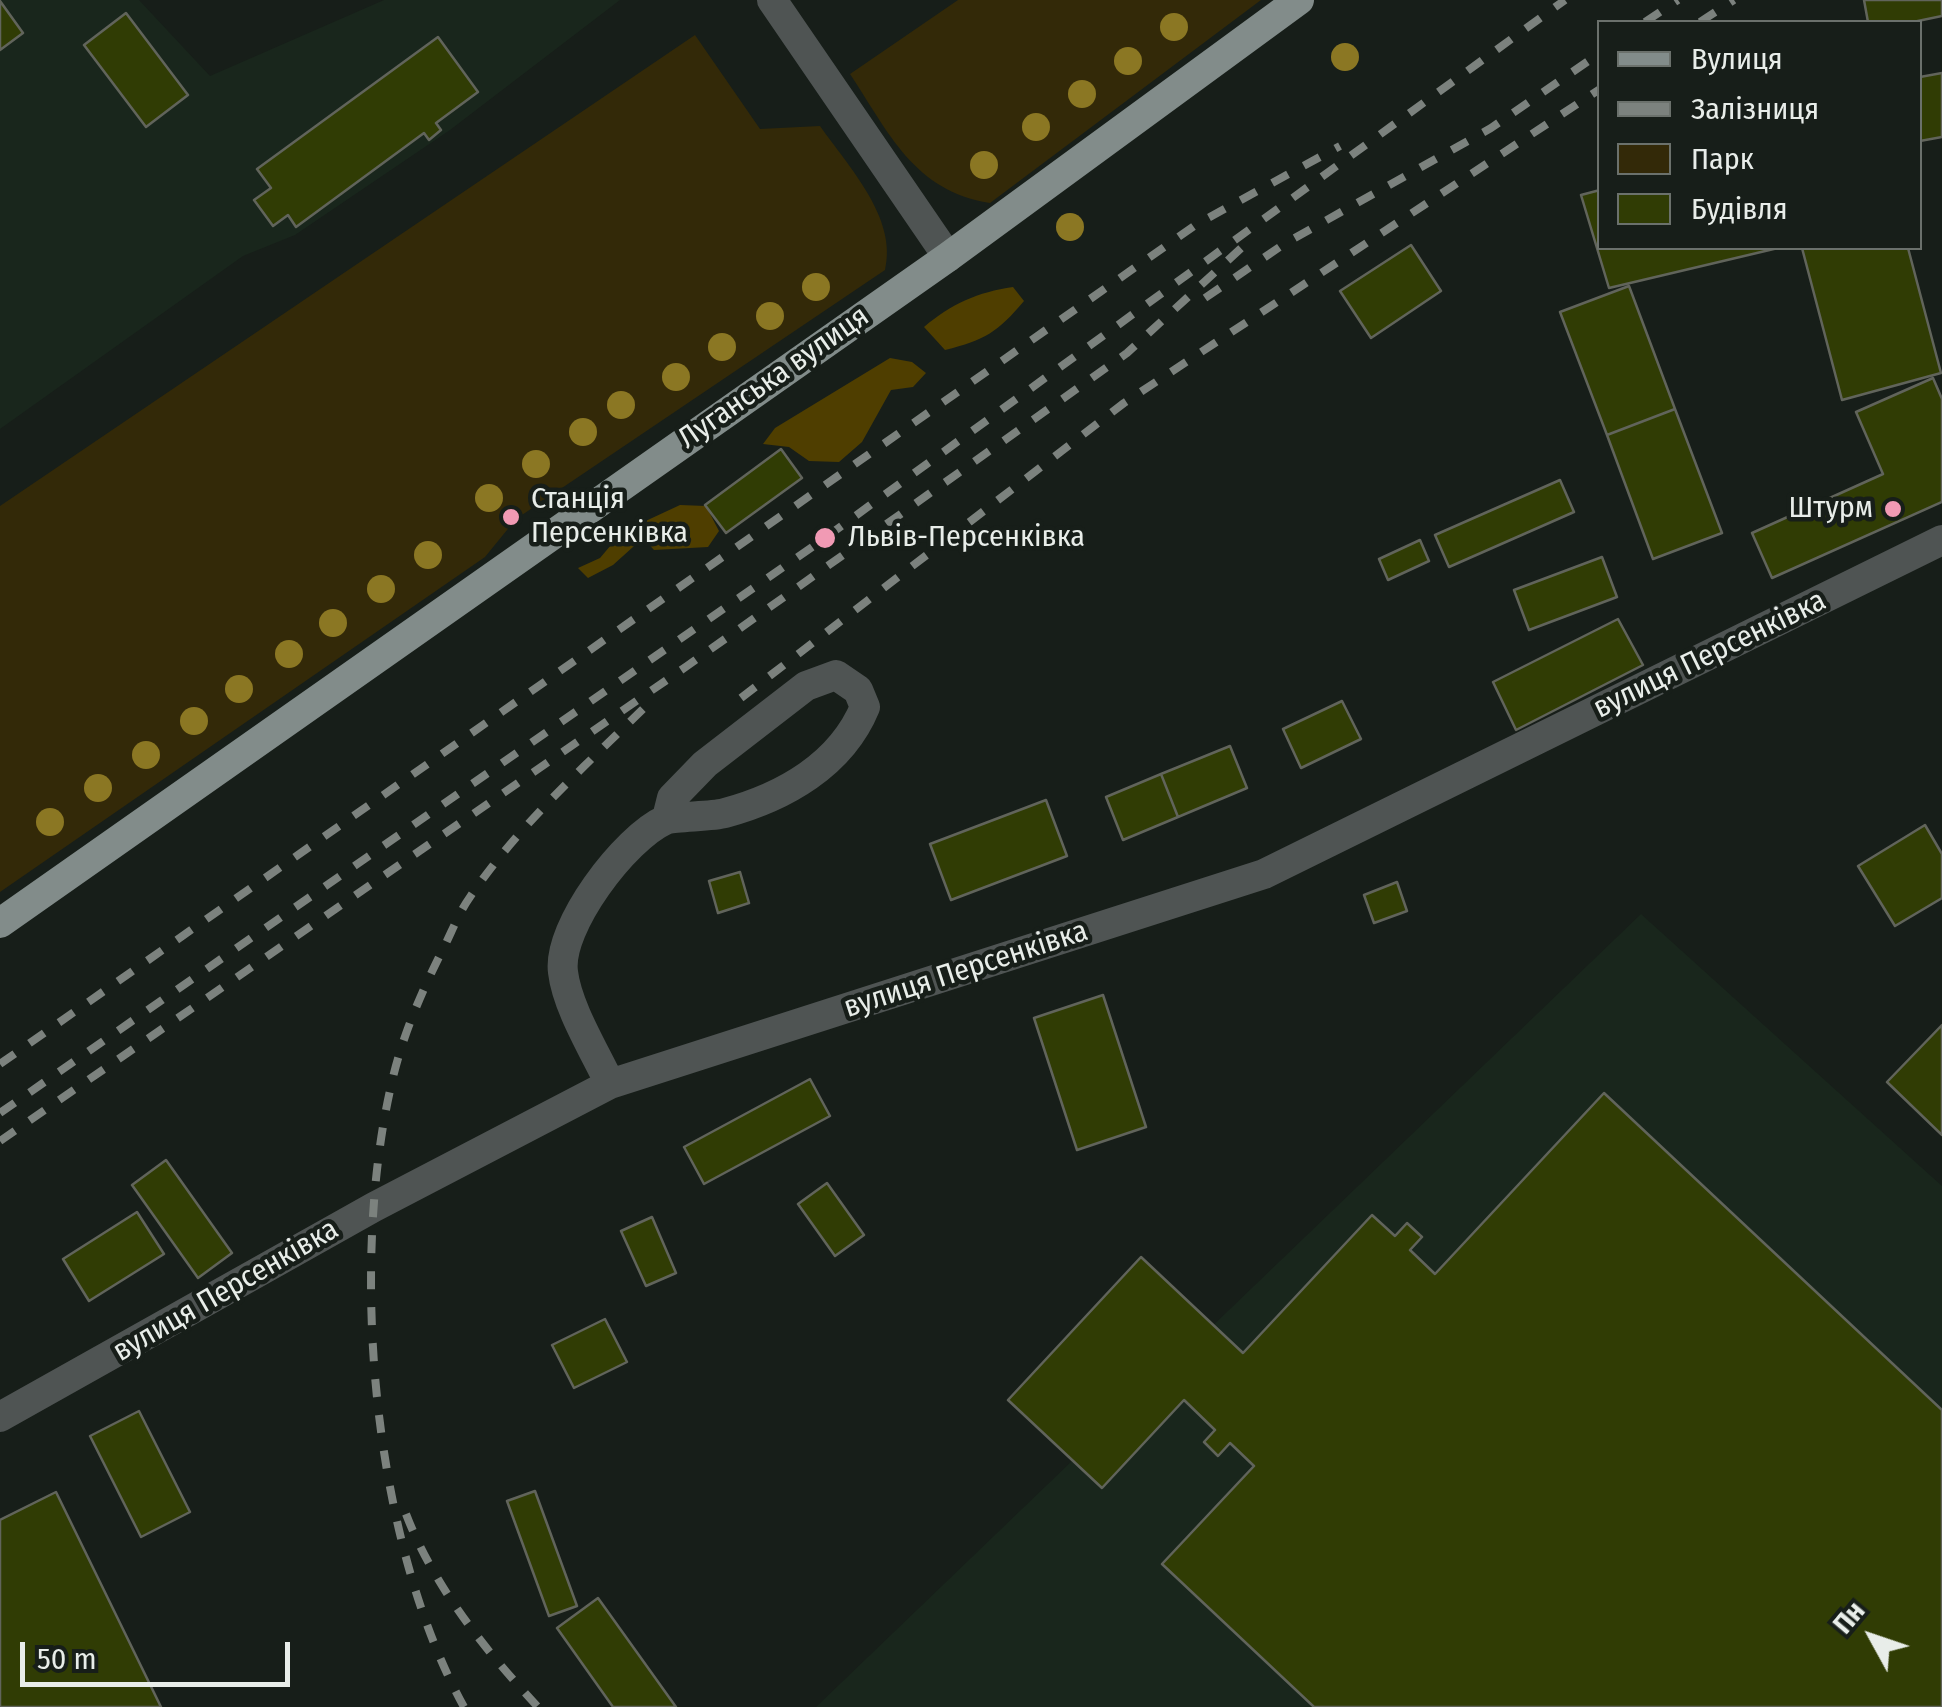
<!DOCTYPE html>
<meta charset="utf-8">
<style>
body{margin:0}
#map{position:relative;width:1942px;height:1707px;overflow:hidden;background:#171e19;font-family:"Fira Sans Condensed",sans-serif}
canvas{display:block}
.legend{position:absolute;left:1597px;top:20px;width:325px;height:230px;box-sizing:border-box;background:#171e19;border:2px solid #6b716c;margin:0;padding:12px 18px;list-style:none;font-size:30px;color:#e8ede9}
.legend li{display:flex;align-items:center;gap:20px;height:50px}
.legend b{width:50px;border:2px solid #6b716c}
.north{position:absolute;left:1822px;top:1587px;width:100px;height:100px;-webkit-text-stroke:8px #171e19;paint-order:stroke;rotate:310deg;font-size:28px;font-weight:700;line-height:40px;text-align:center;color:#e8ede9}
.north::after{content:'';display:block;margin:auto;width:35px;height:45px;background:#e8ede9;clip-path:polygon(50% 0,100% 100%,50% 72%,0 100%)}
.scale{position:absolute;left:20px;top:1642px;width:270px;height:45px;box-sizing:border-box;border:5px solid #e8ede9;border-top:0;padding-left:12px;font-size:30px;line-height:35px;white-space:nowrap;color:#e8ede9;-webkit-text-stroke:8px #171e19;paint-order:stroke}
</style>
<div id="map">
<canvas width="1942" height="1707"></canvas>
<ul class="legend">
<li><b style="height:12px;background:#828c8a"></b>Вулиця</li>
<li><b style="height:12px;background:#7c827e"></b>Залізниця</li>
<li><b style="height:28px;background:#332908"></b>Парк</li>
<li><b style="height:28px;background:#303c04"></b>Будівля</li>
</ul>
<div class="north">Пн</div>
<div class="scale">50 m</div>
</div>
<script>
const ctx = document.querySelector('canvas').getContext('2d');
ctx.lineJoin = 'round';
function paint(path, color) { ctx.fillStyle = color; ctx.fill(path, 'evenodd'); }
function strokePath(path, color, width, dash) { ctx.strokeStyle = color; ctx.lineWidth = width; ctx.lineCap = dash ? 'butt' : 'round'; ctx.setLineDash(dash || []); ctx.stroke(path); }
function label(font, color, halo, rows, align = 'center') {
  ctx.font = font + ' "Fira Sans Condensed",sans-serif'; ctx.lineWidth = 9; ctx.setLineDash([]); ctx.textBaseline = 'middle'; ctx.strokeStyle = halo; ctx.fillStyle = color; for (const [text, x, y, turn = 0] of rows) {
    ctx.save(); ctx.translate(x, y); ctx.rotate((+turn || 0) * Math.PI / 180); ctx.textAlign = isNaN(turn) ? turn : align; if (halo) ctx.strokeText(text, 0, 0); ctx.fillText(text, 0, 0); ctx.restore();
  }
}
paint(new Path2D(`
 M0 0H139L210 76 384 0H620L450 130 295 235 243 256 0 429Z
 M1641 914 1942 1186V1707H816Z`), '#19261c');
paint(new Path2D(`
 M958 0H1261L990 203C914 191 889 133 850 74Z
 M695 35 760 129 820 126C848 166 898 218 885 270L516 519 485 557 0 892V506Z`), '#332908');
paint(new Path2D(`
 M1013 287 1024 301C998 332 985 340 945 350L924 327C951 304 978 292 1013 287Z
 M890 358 912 362 926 373 913 387 891 390 862 442 839 462 809 461 789 447 763 444 775 428Z
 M680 505 706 506 719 531 708 547 654 550 643 538 613 565 588 578 578 568 600 558 622 532Z`), '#4f3e00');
const building = new Path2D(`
 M1864 0H1942V16L1913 22H1868Z
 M0 1 23 33 0 50Z
 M126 13 188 95 146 127 84 45Z
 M438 37 478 92 436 123 441 130 429 140 424 133 296 227 288 215 273 226 254 200 271 188 257 169Z
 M1942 73V137L1920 141V77Z
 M1600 190V248H1778L1609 288 1581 195Z
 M1411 245 1441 291 1371 338 1340 291Z
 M1802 248H1908L1941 373 1842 400Z
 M1629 286 1675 409 1607 435 1560 312Z
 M1933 378 1942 399V502L1772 578 1752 533 1883 474 1856 412Z
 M1675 409 1722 533 1653 559 1607 435Z
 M781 449 802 478 726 533 705 505Z
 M1560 480 1574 512 1449 567 1435 535Z
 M1420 540 1429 561 1388 580 1379 559Z
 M1602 557 1617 597 1529 630 1514 590Z
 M1618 619 1643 665 1516 730 1493 682Z
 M1342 701 1361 739 1301 768 1283 729Z
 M1230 746 1247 788 1178 817 1161 774Z
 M1161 774 1178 817 1123 840 1106 797Z
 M1046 800 1067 856 951 900 930 844Z
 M1925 825 1942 854V898L1895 926 1858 866Z
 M740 872 749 903 718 913 709 881Z
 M1397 882 1407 911 1374 923 1364 895Z
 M1103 995 1146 1127 1077 1150 1034 1018Z
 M1942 1025V1135L1887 1082Z
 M810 1079 830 1116 704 1184 684 1147Z
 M1604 1093 1942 1410V1707H1314L1162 1564 1254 1466 1230 1443 1218 1456 1204 1442 1215 1430 1184 1400 1102 1488 1008 1400 1141 1257 1243 1353 1372 1215 1395 1236 1407 1223 1422 1237 1410 1250 1435 1274Z
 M166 1160 232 1253 198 1278 132 1185Z
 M827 1183 864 1235 835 1256 798 1204Z
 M137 1212 164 1254 89 1301 63 1259Z
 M652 1217 676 1273 646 1286 621 1231Z
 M605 1319 627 1362 574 1388 552 1345Z
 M139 1411 190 1512 141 1537 90 1436Z
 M535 1491 577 1606 549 1616 507 1501Z
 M56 1492 161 1707H0V1520Z
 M598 1598 676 1707H613L557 1628Z`);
paint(building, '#303c04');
strokePath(building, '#61645b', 2.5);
strokePath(new Path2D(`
 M772 0 948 257
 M610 1084C595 1052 567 1007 563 972 557 927 625 838 665 820 674 816 710 817 725 813 784 797 841 765 865 707L858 690 836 675 806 686 705 764 672 798 667 818
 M0 1417 374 1207 610 1084 1264 874 1942 540`), '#4f5453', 30);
strokePath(new Path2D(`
 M0 923 948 257 1299 0`), '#828c8a', 30);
strokePath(new Path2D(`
 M1645 22 1678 0
 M1700 22 1734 0
 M1205 298 1284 244 1491 128 1600 53
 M741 698 1124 403 1600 89
 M0 1064 1197 224 1340 146
 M0 1113 825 538 1565 0
 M0 1141 687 666 1127 353 1250 240
 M406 1514C434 1587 485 1650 538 1707
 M464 1707C373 1542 349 1269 391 1086 401 1039 421 993 442 951 451 934 458 914 470 897 518 826 583 768 644 708`), '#7c827e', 8, [18, 18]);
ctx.fillStyle = '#8b7723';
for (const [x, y] of [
 [1174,27],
 [1345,57],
 [1128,61],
 [1082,94],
 [1036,127],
 [984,165],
 [1070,227],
 [816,287],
 [770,316],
 [722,347],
 [676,377],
 [621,405],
 [583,432],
 [536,464],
 [489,498],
 [428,555],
 [381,589],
 [333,623],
 [289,654],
 [239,689],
 [194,721],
 [146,755],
 [98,788],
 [50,822]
]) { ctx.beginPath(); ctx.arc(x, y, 14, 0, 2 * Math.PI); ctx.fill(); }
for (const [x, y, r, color] of [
 [1893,509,10,"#f19ab4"],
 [511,517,10,"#f19ab4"],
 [825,538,12,"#f19ab4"]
]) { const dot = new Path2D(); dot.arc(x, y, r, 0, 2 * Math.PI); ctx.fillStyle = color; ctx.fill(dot); strokePath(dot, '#171e19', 4); }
label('30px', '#e8ede9', '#171e19', [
 ["Луганська вулиця",774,378,-35],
 ["вулиця Персенківка",1710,655,-26],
 ["вулиця Персенківка",966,970,-18],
 ["вулиця Персенківка",226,1291,-30]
]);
label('30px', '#e8ede9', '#171e19', [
 ["Станція",531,500],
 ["Персенківка",531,534],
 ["Штурм",1873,509,"right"],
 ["Львів-Персенківка",848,538]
], 'left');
</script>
